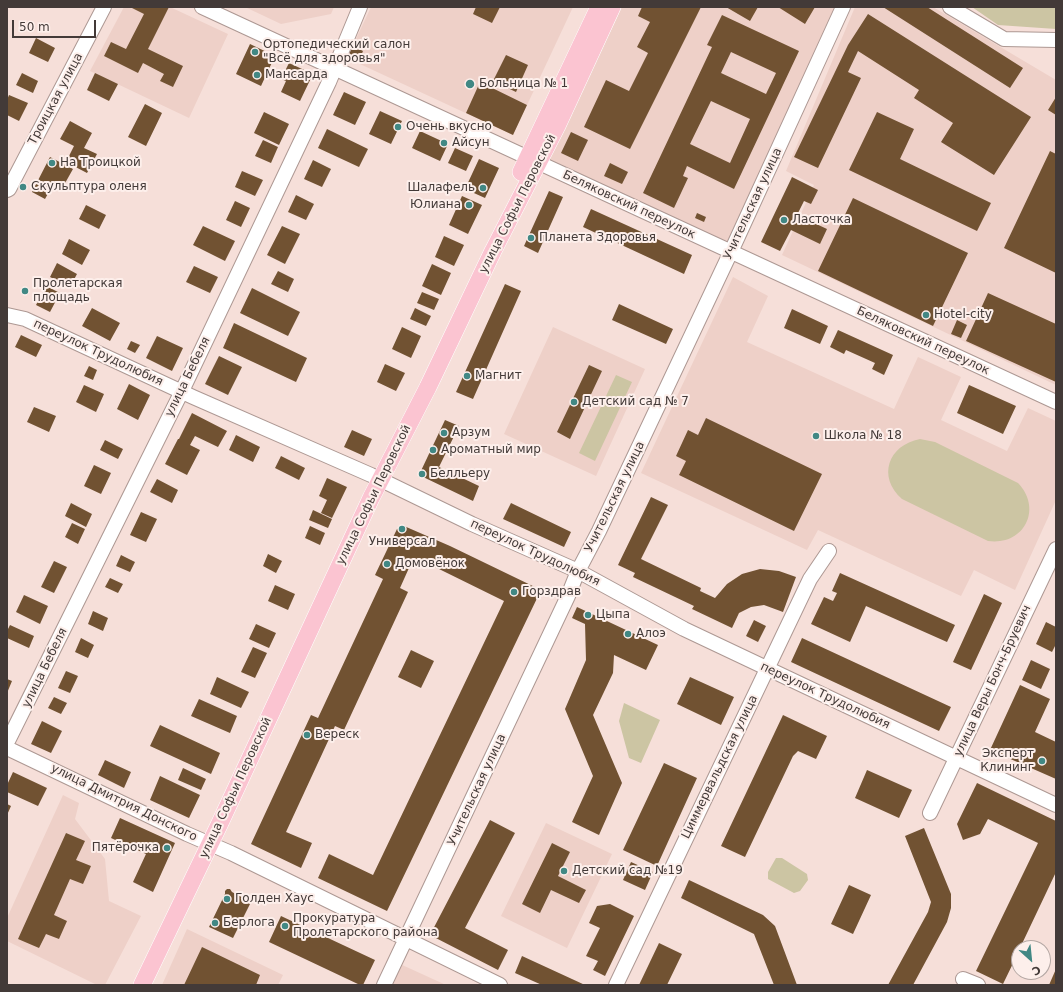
<!DOCTYPE html>
<meta charset="utf-8">
<style>
body{margin:0}
#map{position:relative;width:1063px;height:992px;overflow:hidden;background:#f6dfd9;font-family:"DejaVu Sans",sans-serif}
canvas{display:block}
.frame{position:absolute;inset:0;border:8px solid #433a38;pointer-events:none}
.north{position:absolute;left:1011px;top:940px;width:40px;height:40px;box-sizing:border-box;background:#fdefeb;border:1px solid #b3a7a3;border-radius:50%;rotate:153deg;font-size:11px;font-weight:700;line-height:16px;text-align:center;color:#433a38}
.north::after{content:'';display:block;margin:auto;width:14px;height:18px;background:#418884;clip-path:polygon(50% 0,100% 100%,50% 72%,0 100%)}
.scale{position:absolute;left:12px;top:20px;width:84px;height:18px;box-sizing:border-box;border:2px solid #433a38;border-top:0;padding-left:5px;font-size:12px;line-height:14px;white-space:nowrap;color:#433a38;-webkit-text-stroke:3px #fdefeb;paint-order:stroke}
</style>
<div id="map">
<canvas width="1063" height="992"></canvas>
<div class="frame"></div>
<div class="north">С</div>
<div class="scale">50 m</div>
</div>
<script>
const ctx = document.querySelector('canvas').getContext('2d');
ctx.lineJoin = 'round';
function paint(path, color) { ctx.fillStyle = color; ctx.fill(path, 'evenodd'); }
function strokePath(path, color, width, dash) { ctx.strokeStyle = color; ctx.lineWidth = width; ctx.lineCap = dash ? 'butt' : 'round'; ctx.setLineDash(dash || []); ctx.stroke(path); }
function label(font, color, halo, rows, align = 'center') {
  ctx.font = font + ' "DejaVu Sans",sans-serif'; ctx.lineWidth = 4; ctx.setLineDash([]); ctx.textBaseline = 'middle'; ctx.strokeStyle = halo; ctx.fillStyle = color; for (const [text, x, y, turn = 0] of rows) {
    ctx.save(); ctx.translate(x, y); ctx.rotate((+turn || 0) * Math.PI / 180); ctx.textAlign = isNaN(turn) ? turn : align; if (halo) ctx.strokeText(text, 0, 0); ctx.fillText(text, 0, 0); ctx.restore();
  }
}
paint(new Path2D(`
 M124 7H170L228 34 189 118 90 71Z
 M245 7H334L331 14 281 24Z
 M371 7H573L513 135 347 58Z
 M622 7H843L731 252 546 166Z
 M855 7H933L1056 80V385L782 255 814 185 786 171Z
 M733 277 768 296 747 342 894 409 918 357 961 377 941 420 1007 451 1028 408 1056 421V500L1015 590 974 570 961 596 818 530 807 550 641 473Z
 M553 327 645 369 596 476 504 434Z
 M63 795 79 803 75 819 105 859 109 901 141 916 105 985H97L7 941V918Z
 M546 823 612 854 567 948 501 916Z
 M187 929 283 975 278 985H162Z
 M400 964 446 985H390Z`), '#eed0c8');
paint(new Path2D(`
 M972 7H1056V29L998 25Z
 M616 375 632 382 595 461 579 453Z
 M920 439 935 442 1018 483C1043 509 1024 546 988 541L902 499C877 477 888 445 920 439Z
 M624 703 660 720 641 763 629 758 619 721Z
 M776 858H782L807 874 808 880 800 891 794 893 768 879V872Z`), '#ccc5a3');
paint(new Path2D(`
 M130 7H169L148 49 183 66 173 87 160 81 164 74 143 63 138 73 104 56 111 42 126 49 144 14Z
 M476 7H500L492 23 473 14Z
 M642 7H701L630 149 584 127 606 80 629 91 648 53 637 47 650 22 638 16Z
 M726 7H758L750 21Z
 M778 7H815L805 24Z
 M883 7H927L1023 68 1010 88Z
 M868 14 1031 117 994 175 941 142 953 123 914 98 919 90 858 51 848 72 861 78 818 168 794 157 848 45Z
 M722 15 799 51 734 189 687 166 683 176 688 178 674 208 643 193 712 47 707 45ZM731 52 776 73 766 94 721 73ZM711 101 750 119 730 163 690 144Z
 M36 38 55 48 48 62 29 53Z
 M250 44 275 56 261 86 236 74Z
 M353 46 363 51 358 63 347 58Z
 M506 55 528 65 516 92 493 81Z
 M289 63 313 74 300 101 281 92 286 81 281 79Z
 M22 73 38 81 33 93 16 85Z
 M95 73 118 84 109 101 87 90Z
 M480 82 527 105 513 135 466 113Z
 M344 92 366 102 355 125 333 115Z
 M9 95 28 103 19 121 7 115V100Z
 M1056 97V115L1048 110Z
 M145 104 162 113 146 146 128 137Z
 M380 111 402 121 391 144 369 134Z
 M264 112 289 124 279 145 254 133Z
 M877 112 914 129 900 159 991 203 977 231 849 170Z
 M70 121 92 133 84 148 97 154 87 173 66 162 74 146 60 139Z
 M327 129 368 149 359 167 318 148Z
 M420 131 448 144 440 161 412 148Z
 M571 132 588 140 578 161 561 153Z
 M263 140 278 147 271 163 255 156Z
 M455 148 473 156 466 171 448 163Z
 M1050 151 1056 154V273L1004 248Z
 M50 157 73 169 64 185 55 181 45 199 32 192Z
 M479 159 499 168 485 198 465 189Z
 M313 160 331 169 322 187 304 179Z
 M610 163 628 172 622 184 604 176Z
 M242 171 263 180 255 196 235 187Z
 M792 177 818 190 811 204 804 201 797 215 827 229 820 244 791 230 780 251 761 242Z
 M549 191 563 197 538 253 524 246Z
 M296 195 314 204 306 220 288 212Z
 M462 196 482 205 468 234 449 225Z
 M853 198 968 253 933 326 818 271Z
 M235 201 250 208 241 227 226 220Z
 M86 205 106 215 99 229 79 219Z
 M591 209 692 255 684 274 583 227Z
 M697 213 706 217 704 222 695 218Z
 M203 226 235 241 225 261 193 245Z
 M282 226 300 234 285 264 267 255Z
 M444 236 464 245 454 266 435 257Z
 M69 239 90 250 82 265 62 254Z
 M57 263 77 274 70 287 50 277Z
 M432 264 451 273 441 295 422 286Z
 M194 266 218 277 210 293 186 282Z
 M278 271 294 279 288 292 271 284Z
 M505 284 521 291 473 399 456 392Z
 M46 286 60 293 50 312 36 305Z
 M252 288 300 312 288 336 240 313Z
 M422 292 439 299 434 310 417 303Z
 M988 293 1056 324V382L966 341Z
 M619 304 673 329 666 344 612 320Z
 M92 308 120 323 110 341 82 326Z
 M415 308 431 316 426 326 410 319Z
 M792 309 828 326 820 344 784 328Z
 M957 320 967 325 961 338 951 334Z
 M234 323 307 358 296 382 223 348Z
 M402 327 421 336 411 358 392 349Z
 M838 330 893 355 884 375 872 369 875 363 846 350 844 354 830 347Z
 M21 335 42 345 36 357 15 347Z
 M157 336 183 348 172 371 146 358Z
 M131 341 140 345 135 353 127 349Z
 M219 356 242 367 228 395 205 384Z
 M385 364 405 373 396 391 377 382Z
 M589 365 602 371 570 439 557 432Z
 M89 366 97 370 93 380 84 376Z
 M129 384 150 395 138 420 117 409Z
 M84 385 104 394 96 412 76 402Z
 M969 385 1016 406 1003 434 957 413Z
 M34 407 56 416 49 432 27 422Z
 M192 413 227 431 218 447 195 436 190 445 200 450 187 475 165 464 178 439H179Z
 M706 418 822 474 794 531 679 475 686 461 676 456 688 430 698 435Z
 M445 420 459 426 439 467 479 486 473 501 419 475Z
 M352 430 372 439 364 456 344 447Z
 M236 435 260 447 253 462 229 450Z
 M105 440 123 449 118 459 100 450Z
 M281 456 305 468 299 480 275 468Z
 M94 465 111 473 101 494 84 486Z
 M327 478 347 487 332 518 321 513 327 500 319 496Z
 M157 479 178 490 172 503 150 492Z
 M651 497 668 505 641 559 701 588 700 591 715 598 727 584 742 574 760 569 779 571 796 577 783 612 764 605 751 607 739 613 732 628 692 609 694 606 633 577 635 573 618 565Z
 M71 503 92 514 86 527 65 516Z
 M511 503 571 532 564 547 503 519Z
 M313 510 332 519 328 528 309 520Z
 M141 512 157 519 146 542 130 535Z
 M72 523 85 529 78 544 65 537Z
 M310 526 325 533 320 545 305 538Z
 M404 526 450 546 541 590 387 911 318 878 329 854 373 875 504 601 439 569 413 559 400 588 408 592 344 730 335 726 286 832 312 843 301 868 251 844 311 715 318 718 383 579 375 575 397 529Z
 M268 554 282 561 276 573 263 566Z
 M121 555 135 562 130 572 116 566Z
 M54 561 67 567 54 593 41 587Z
 M840 573 955 625 947 642 866 606 850 642 811 624 824 597 833 601 837 593 832 591Z
 M110 578 123 584 118 593 105 587Z
 M275 585 295 594 288 610 268 601Z
 M984 594 1002 603 971 670 953 662Z
 M24 595 48 606 40 624 16 612Z
 M577 607 658 645 646 670 614 655 613 673 593 715 622 783 599 835 572 822 593 776 565 709 586 660 585 624 572 618Z
 M93 611 108 618 103 631 88 624Z
 M754 620 766 626 758 642 746 636Z
 M1046 622 1056 627V644L1052 652 1036 644Z
 M256 624 276 633 269 648 249 639Z
 M10 625 34 636 29 648 7 638V631Z
 M81 638 94 645 88 658 75 652Z
 M802 638 951 707 939 731 791 662Z
 M253 647 267 653 255 678 241 672Z
 M411 650 434 661 421 688 398 677Z
 M1031 660 1050 669 1041 689 1022 680Z
 M66 671 78 676 70 693 58 688Z
 M217 677 249 692 241 708 210 694Z
 M690 677 734 697 721 725 677 704Z
 M7 679 12 681 7 693Z
 M1020 685 1050 699 1035 732 1056 742V779L990 750Z
 M54 697 67 703 61 714 48 708Z
 M199 699 237 716 230 733 191 716Z
 M783 715 827 736 816 759 798 751 793 756 745 857 721 846Z
 M42 721 62 731 51 753 31 744Z
 M160 725 220 753 211 774 150 746Z
 M105 760 131 772 124 788 98 775Z
 M664 763 697 778 657 866 623 850Z
 M183 768 206 779 201 790 178 780Z
 M867 770 912 790 899 818 855 798Z
 M13 772 47 788 38 806 7 792V785Z
 M160 776 200 795 189 818 150 800Z
 M977 783 1056 821V872L1020 948H1019V951L1003 984 976 971 1038 843 988 819 980 834 963 840 957 824Z
 M7 804 11 806 7 815Z
 M120 818 175 843 153 892 133 882 146 854 111 838Z
 M490 820 515 833 465 928 508 950 498 970 430 935Z
 M924 828 951 894V908L947 922 913 985H888L928 912 931 902 905 836Z
 M66 833 85 841 76 860 91 866 83 884 70 879 54 915 67 921 59 939 46 934 39 948 18 939Z
 M552 843 570 852 558 876 586 890 579 903 551 890 540 913 522 904Z
 M631 862 653 872 645 890 623 880Z
 M689 880 763 915 775 926 797 985H774L754 934 681 898Z
 M849 885 871 895 853 934 831 924Z
 M227 889H230L232 892 251 902 233 938 209 927 225 894V891Z
 M610 904 634 916 605 976 593 970 598 961 586 956 600 928 589 923 597 906Z
 M281 916 375 960 363 985H360L269 942Z
 M659 943 682 954 667 985H639Z
 M202 947 260 975 256 985H184Z
 M522 956 585 985H542L515 973Z
 M1056 969V985H1049Z`), '#715232');
const minor = new Path2D(`
 M202 7 1056 402
 M950 7 1004 39 1056 40
 M7 190 9 189 104 7
 M7 315 25 319 193 397 371 475 472 524 578 571 684 629 1056 805
 M7 743 182 391 329 82 360 7
 M7 748 187 834 231 853 500 985
 M930 813 1056 549
 M963 979 978 985
 M384 985 568 596 578 571 599 531 735 243 843 7
 M616 985 810 579 829 551`);
const major = new Path2D(`
 M521 172 599 7
 M142 985 220 823 371 498 428 387 493 251 557 126 612 7`);
strokePath(minor, '#ad9893', 16);
strokePath(major, '#fff', 18);
strokePath(minor, '#fff', 14);
strokePath(major, '#fbc4d1', 17);
for (const [x, y, r, color] of [
 [255,52,4,"#418884"],
 [257,75,4,"#418884"],
 [470,84,5,"#418884"],
 [398,127,4,"#418884"],
 [444,143,4,"#418884"],
 [52,163,4,"#418884"],
 [23,187,4,"#418884"],
 [483,188,4,"#418884"],
 [469,205,4,"#418884"],
 [784,220,4,"#418884"],
 [531,238,4,"#418884"],
 [25,291,4,"#418884"],
 [926,315,4,"#418884"],
 [467,376,4,"#418884"],
 [574,402,4,"#418884"],
 [444,433,4,"#418884"],
 [816,436,4,"#418884"],
 [433,450,4,"#418884"],
 [422,474,4,"#418884"],
 [402,529,4,"#418884"],
 [387,564,4,"#418884"],
 [514,592,4,"#418884"],
 [588,615,4,"#418884"],
 [628,634,4,"#418884"],
 [307,735,4,"#418884"],
 [1042,761,4,"#418884"],
 [167,848,4,"#418884"],
 [564,871,4,"#418884"],
 [227,899,4,"#418884"],
 [215,923,4,"#418884"],
 [285,926,4,"#418884"]
]) { const dot = new Path2D(); dot.arc(x, y, r, 0, 2 * Math.PI); ctx.fillStyle = color; ctx.fill(dot); strokePath(dot, '#fdefeb', 1.5); }
label('12px', '#433a38', '#fdefeb', [
 ["Ортопедический салон",263,45],
 ["\"Всё для здоровья\"",263,59],
 ["Мансарда",265,75],
 ["Больница № 1",479,84],
 ["Очень вкусно",406,127],
 ["Айсун",452,143],
 ["На Троицкой",60,163],
 ["Скульптура оленя",31,187],
 ["Шалафель",475,188,"right"],
 ["Юлиана",461,205,"right"],
 ["Ласточка",792,220],
 ["Планета Здоровья",539,238],
 ["Пролетарская",33,284],
 ["площадь",33,298],
 ["Hotel-city",934,315],
 ["Магнит",475,376],
 ["Детский сад № 7",582,402],
 ["Арзум",452,433],
 ["Школа № 18",824,436],
 ["Ароматный мир",441,450],
 ["Белльеру",430,474],
 ["Универсал",402,542,"center"],
 ["Домовёнок",395,564],
 ["Горздрав",522,592],
 ["Цыпа",596,615],
 ["Алоэ",636,634],
 ["Вереск",315,735],
 ["Эксперт",1034,754,"right"],
 ["Клининг",1034,768,"right"],
 ["Пятёрочка",159,848,"right"],
 ["Детский сад №19",572,871],
 ["Голден Хаус",235,899],
 ["Прокуратура",293,919],
 ["Пролетарского района",293,933],
 ["Берлога",223,923]
], 'left');
label('12px', '#433a38', '#fdefeb', [
 ["Троицкая улица",56,99,-62],
 ["улица Софьи Перовской",518,204,-63],
 ["Учительская улица",753,204,-65],
 ["Беляковский переулок",629,205,25],
 ["Беляковский переулок",923,341,25],
 ["переулок Трудолюбия",98,353,25],
 ["улица Бебеля",188,377,-64],
 ["улица Софьи Перовской",374,495,-64],
 ["Учительская улица",615,497,-64],
 ["переулок Трудолюбия",535,553,25],
 ["улица Бебеля",45,668,-64],
 ["улица Веры Бонч-Бруевич",993,681,-65],
 ["переулок Трудолюбия",825,696,25],
 ["Циммервальдская улица",720,767,-64],
 ["улица Софьи Перовской",236,788,-65],
 ["Учительская улица",477,790,-65],
 ["улица Дмитрия Донского",124,803,26]
]);
</script>
